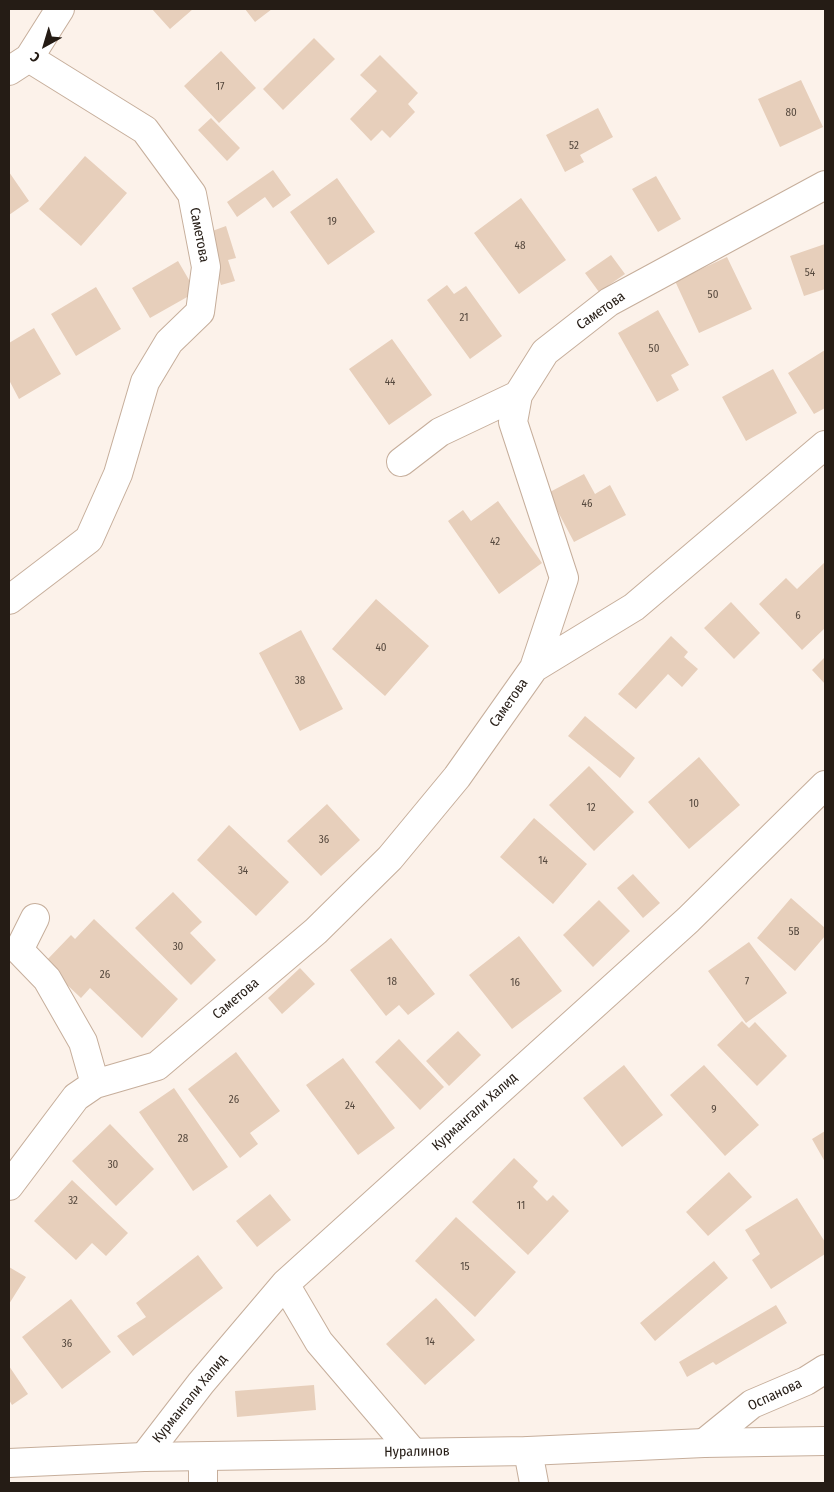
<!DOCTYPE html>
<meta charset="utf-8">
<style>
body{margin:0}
#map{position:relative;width:834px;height:1492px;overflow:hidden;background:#fcf2ea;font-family:"Fira Sans Condensed",sans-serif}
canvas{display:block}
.frame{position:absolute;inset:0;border:10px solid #251c15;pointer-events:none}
.north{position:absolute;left:20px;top:20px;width:50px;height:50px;-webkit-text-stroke:4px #fff;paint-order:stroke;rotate:219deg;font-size:14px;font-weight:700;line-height:20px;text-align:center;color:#251c15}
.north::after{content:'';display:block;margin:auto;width:18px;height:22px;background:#251c15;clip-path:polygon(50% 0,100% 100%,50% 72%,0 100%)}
</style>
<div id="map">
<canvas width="834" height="1492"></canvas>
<div class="frame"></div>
<div class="north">С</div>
</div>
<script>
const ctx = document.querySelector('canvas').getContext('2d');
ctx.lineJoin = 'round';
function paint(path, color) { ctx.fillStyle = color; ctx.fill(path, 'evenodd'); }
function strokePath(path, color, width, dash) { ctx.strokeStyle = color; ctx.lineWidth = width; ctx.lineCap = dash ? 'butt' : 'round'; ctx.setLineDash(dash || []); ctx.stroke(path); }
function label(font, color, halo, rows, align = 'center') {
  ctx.font = font + ' "Fira Sans Condensed",sans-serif'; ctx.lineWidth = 4; ctx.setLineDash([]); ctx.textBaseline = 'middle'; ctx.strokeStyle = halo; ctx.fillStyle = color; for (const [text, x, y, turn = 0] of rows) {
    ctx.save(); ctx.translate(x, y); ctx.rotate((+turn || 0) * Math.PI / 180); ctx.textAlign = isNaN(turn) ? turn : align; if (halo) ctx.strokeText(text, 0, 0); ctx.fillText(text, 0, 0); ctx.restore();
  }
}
paint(new Path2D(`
 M152 9H193L170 29Z
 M245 9H272L255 22Z
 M314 38 335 59 283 110 263 89Z
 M221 51 256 88 219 123 184 86Z
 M380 55 418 93 408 104 415 112 390 138 382 130 371 141 350 119 377 91 360 75Z
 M801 80 823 127 780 147 758 99Z
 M598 108 613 137 580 155 584 162 565 172 546 135Z
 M211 118 240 148 227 161 198 130Z
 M85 156 127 193 81 246 39 209Z
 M273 170 291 195 273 208 265 197 237 217 227 202Z
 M9 172 29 201 9 215Z
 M656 176 681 219 658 232 632 189Z
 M337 178 375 232 328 265 290 212Z
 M521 198 566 260 519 294 474 233Z
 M226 226 236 258 228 260 235 281 221 285 204 234Z
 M825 244V289L804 296 790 256Z
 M611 255 625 274 599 292 585 273Z
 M727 257 752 309 699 333 675 281Z
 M178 261 196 292 150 318 132 288Z
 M447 285 454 294 466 286 502 336 470 359 427 300Z
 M96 287 121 329 76 356 51 314Z
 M658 310 689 365 671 375 679 390 657 402 618 333Z
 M34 328 61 374 19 399 9 380V343Z
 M392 339 432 395 389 425 349 369Z
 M825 350V408L814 414 788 373Z
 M773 369 797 413 746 441 722 397Z
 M584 474 595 494 610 485 626 515 574 542 548 493Z
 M498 501 542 563 499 594 448 521 463 510 471 521Z
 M825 562V628L802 650 759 604 786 578 797 589Z
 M376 599 429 646 385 696 332 649Z
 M731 602 760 633 734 659 704 628Z
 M301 630 343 709 300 731 259 653Z
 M671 636 688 652 684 657 698 669 682 687 668 674 636 709 618 694Z
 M825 657V684L812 670Z
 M585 716 635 758 620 778 568 736Z
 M699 757 740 805 689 849 648 802Z
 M589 766 634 812 594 851 549 805Z
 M327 804 360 840 321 876 287 841Z
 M534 818 587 864 553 904 500 857Z
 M229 825 289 882 256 916 197 860Z
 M633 874 660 903 643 918 617 888Z
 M173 892 202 922 190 933 216 960 191 985 135 928Z
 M791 898 825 928V936L795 971 757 938Z
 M599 900 630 931 593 967 563 935Z
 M94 919 178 999 142 1038 90 988 81 998 44 963 71 935 75 939Z
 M519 936 562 991 512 1029 469 975Z
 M391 938 435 994 408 1015 399 1005 386 1016 350 970Z
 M749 942 787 993 746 1023 708 971Z
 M300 968 315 984 282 1014 268 998Z
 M742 1021 749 1028 755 1022 787 1056 757 1086 717 1045Z
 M458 1031 481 1055 449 1086 426 1061Z
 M399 1039 444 1087 420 1110 375 1062Z
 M236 1052 280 1111 250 1133 258 1144 240 1158 188 1089Z
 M343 1058 395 1128 358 1155 306 1085Z
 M624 1065 663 1115 622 1147 583 1098Z
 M704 1065 759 1125 725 1156 670 1095Z
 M174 1088 228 1167 193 1191 139 1112Z
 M110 1124 154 1169 116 1206 72 1161Z
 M825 1131V1162L812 1139Z
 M514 1158 538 1181 533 1187 547 1201 553 1195 569 1211 528 1255 472 1202Z
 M729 1172 752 1197 708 1236 686 1212Z
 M72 1180 128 1233 106 1256 92 1243 76 1260 34 1221Z
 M270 1194 291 1220 257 1247 236 1221Z
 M797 1198 825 1242V1254L771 1289 752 1260 760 1254 745 1230Z
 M456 1217 516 1272 475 1317 415 1261Z
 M198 1255 223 1288 133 1356 117 1336 146 1317 136 1303Z
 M714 1261 728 1278 655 1341 640 1323Z
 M9 1267 26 1277 9 1304Z
 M436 1298 475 1340 425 1385 386 1344Z
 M71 1299 111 1352 62 1389 22 1337Z
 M776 1305 787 1323 716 1365 713 1362 687 1377 679 1362Z
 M9 1366 28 1394 12 1405 9 1400Z
 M314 1385 316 1410 237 1417 235 1391Z`), '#e7cfbb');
const minor = new Path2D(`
 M9 71 29 58 60 9
 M401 462 440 432 518 395
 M9 600 89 539 118 474 145 382 169 342 200 312 206 267 192 194 145 130 29 58
 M534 668 634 607 825 445
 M35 918 19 950 47 979 83 1042 95 1084
 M9 1186 76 1097 95 1084 157 1066 316 931 390 858 457 777 534 668 564 578 513 422 518 395 545 352 609 302 825 185
 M285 1284 319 1342 412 1451
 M704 1443 752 1404 806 1381 825 1369
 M528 1451 534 1483
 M144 1457 201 1383 285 1284 688 920 825 785
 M203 1483V1457`);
const major = new Path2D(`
 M9 1463 144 1457 528 1451 704 1443 825 1441`);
strokePath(minor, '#c6ae9b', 30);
strokePath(major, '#c6ae9b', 30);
strokePath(minor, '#fff', 28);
strokePath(major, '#fff', 28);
label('11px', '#56493e', null, [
 ["17",220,87],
 ["80",791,113],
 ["52",574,146],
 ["19",332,222],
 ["48",520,246],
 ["54",810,273],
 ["50",713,295],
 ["21",464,318],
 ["50",654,349],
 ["44",390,382],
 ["46",587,504],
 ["42",495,542],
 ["6",798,616],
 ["40",381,648],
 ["38",300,681],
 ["10",694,804],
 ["12",591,808],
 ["36",324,840],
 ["14",543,861],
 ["34",243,871],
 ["5В",794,932],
 ["30",178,947],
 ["26",105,975],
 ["18",392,982],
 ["7",747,982],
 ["16",515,983],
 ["26",234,1100],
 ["24",350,1106],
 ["9",714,1110],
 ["28",183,1139],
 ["30",113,1165],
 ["32",73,1201],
 ["11",521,1206],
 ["15",465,1267],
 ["14",430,1342],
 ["36",67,1344]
]);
label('14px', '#251c15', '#fff', [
 ["Саметова",199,235,79],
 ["Саметова",601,311,-35],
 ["Саметова",509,703,-55],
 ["Саметова",236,999,-40],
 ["Курмангали Халид",475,1112,-42],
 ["Оспанова",775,1395,-25],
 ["Курмангали Халид",190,1399,-51],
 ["Нуралинов",417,1452,-1]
]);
</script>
